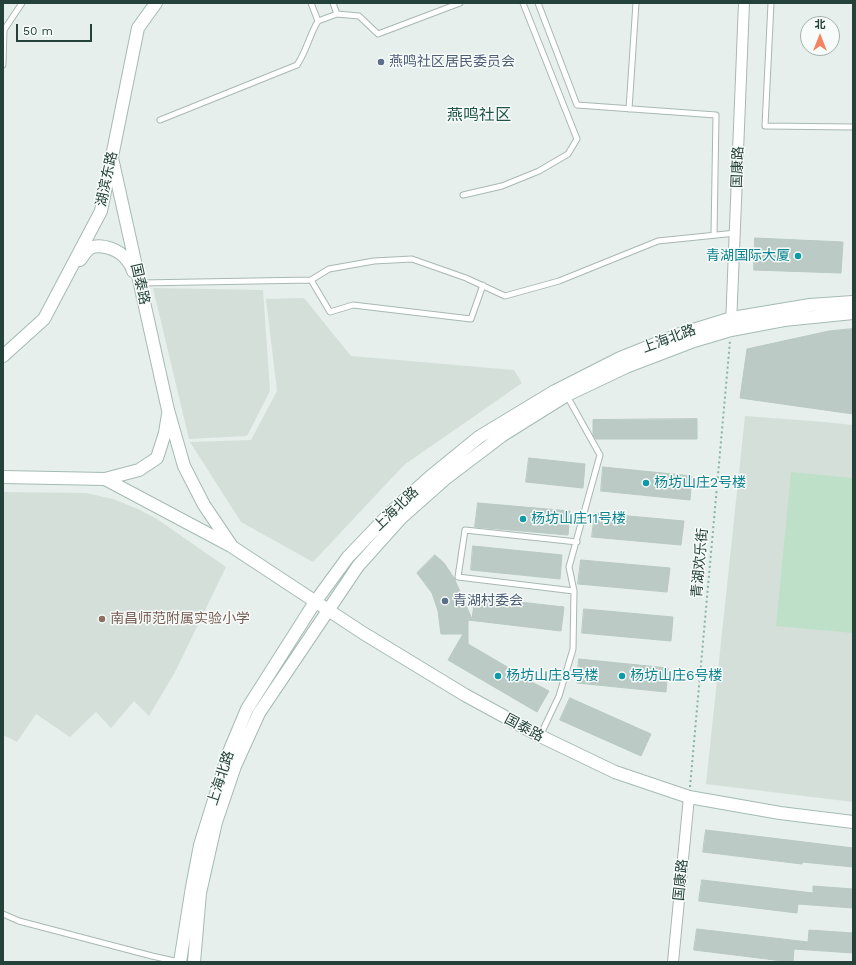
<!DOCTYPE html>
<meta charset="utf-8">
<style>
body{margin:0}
#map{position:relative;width:856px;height:965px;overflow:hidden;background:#e6efeb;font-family:"Work Sans","Noto Sans SC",sans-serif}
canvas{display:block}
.frame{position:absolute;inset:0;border:4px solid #24423a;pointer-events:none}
.north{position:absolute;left:800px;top:16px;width:40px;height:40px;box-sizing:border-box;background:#f7fbf9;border:1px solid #a3b1ad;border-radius:50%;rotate:0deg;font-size:11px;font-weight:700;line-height:16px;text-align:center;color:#24423a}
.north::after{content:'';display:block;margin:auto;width:14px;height:18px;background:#f4845f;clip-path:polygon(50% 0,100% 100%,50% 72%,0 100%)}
.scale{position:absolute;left:16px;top:24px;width:76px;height:18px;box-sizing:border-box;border:2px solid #24423a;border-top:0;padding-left:5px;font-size:12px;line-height:14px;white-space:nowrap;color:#24423a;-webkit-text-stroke:3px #f7fbf9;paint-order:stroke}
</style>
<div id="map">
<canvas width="856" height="965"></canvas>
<div class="frame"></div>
<div class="north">北</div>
<div class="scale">50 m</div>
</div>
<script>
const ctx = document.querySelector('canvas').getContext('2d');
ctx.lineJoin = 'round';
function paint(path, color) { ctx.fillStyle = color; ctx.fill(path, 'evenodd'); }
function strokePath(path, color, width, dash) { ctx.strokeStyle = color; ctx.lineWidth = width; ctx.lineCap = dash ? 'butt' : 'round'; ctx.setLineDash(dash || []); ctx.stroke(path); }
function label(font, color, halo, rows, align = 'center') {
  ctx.font = font + ' "Work Sans","Noto Sans SC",sans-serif'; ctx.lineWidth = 3; ctx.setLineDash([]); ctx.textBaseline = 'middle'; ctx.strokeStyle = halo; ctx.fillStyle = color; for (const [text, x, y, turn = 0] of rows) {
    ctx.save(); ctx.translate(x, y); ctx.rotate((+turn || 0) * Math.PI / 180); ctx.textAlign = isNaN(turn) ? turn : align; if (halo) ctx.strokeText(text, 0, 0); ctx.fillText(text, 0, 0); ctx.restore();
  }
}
paint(new Path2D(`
 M153 288 263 290 270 391 247 436 189 439Z
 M304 298 351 356 514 370 522 383 404 465 313 562 241 522 190 442 251 440 277 391 266 299Z
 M745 416 825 422 853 425V802L706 784Z
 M3 492 86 493 113 499 138 509 157 519 226 567 175 672 149 716 134 701 111 728 96 712 70 737 36 714 17 742 3 735Z`), '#d4dfda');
paint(new Path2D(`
 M791 472 853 478V633L776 626Z`), '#bfe0c8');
const building = new Path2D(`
 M755 238 843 242 841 273 754 270Z
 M853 329V414L740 398 747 349 829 331Z
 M697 419V439H596L593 435V420Z
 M529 458 585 464 583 488 526 482Z
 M603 467 692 476 690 500 601 491Z
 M478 503 570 511 568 535 475 527Z
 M595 513 684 521 681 545 592 537Z
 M473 546 562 555 560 579 471 570Z
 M435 555 444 563 454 578 472 619 475 597 564 607 561 631 468 620V644L521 675 520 676 549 691 537 712 448 660 463 634H441L438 611 432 593 417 573Z
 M581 560 670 568 667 592 578 584Z
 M584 609 673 617 671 641 582 633Z
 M579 659 668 668 666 692 577 683Z
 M570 698 651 734 641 756 560 720Z
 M706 830 853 848V867L802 862V864L703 852Z
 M702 880 813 893V886L853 889V908L798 904 797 913 699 901Z
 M697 929 808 942 809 930 853 933V953L794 949 793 962H791L694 950Z`);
paint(building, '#bbcac4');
strokePath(building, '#b8c9c2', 1);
const lane = new Path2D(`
 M333 3 337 14 359 16 378 34 460 3
 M538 3 577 105 716 115 714 235
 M771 3 765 126 853 127
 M318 21 337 14
 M3 65 4 30 22 3
 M629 109 636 3
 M160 120 297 65C307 50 309 36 318 21L311 3
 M463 195 502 186 539 171 568 154 577 139 523 3
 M311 280 330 312 353 305 471 319 483 285
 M141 283 311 280 329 269 374 261 412 259 466 278 505 296 559 281 658 241 736 233
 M574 591 458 577 465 530 577 542
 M540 736 559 696 573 649 574 591 569 567 600 455 567 396
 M3 914 19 921 152 956 179 962`);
const street = new Path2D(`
 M731 325 744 3
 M673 962 689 797`);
const secondary = new Path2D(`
 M112 158 168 410 184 466 204 505 231 545
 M80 260C83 256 86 251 90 248 102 243 120 250 127 260 130 263 132 267 133 271
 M3 356 44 319 101 211 138 28 156 3
 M3 477 105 479 231 546 363 633 465 695 540 736 615 772 689 797 780 813 853 822
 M105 479 139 470 157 458 165 433 168 414
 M180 962 192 887 200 845 229 752 247 709 315 602 348 557 391 512 430 477 479 437 555 391 620 358 680 334 732 318 810 305 853 302
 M194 962 200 893 216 822 235 766 259 713 358 566 401 518 445 479 503 435 567 395 626 367 694 341 731 330 784 320 853 313`);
strokePath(lane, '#a8b8b2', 7);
strokePath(street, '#a8b8b2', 12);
strokePath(secondary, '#a4bbb3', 14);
strokePath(new Path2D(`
 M690 787 730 341`), '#86b3a5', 2, [2, 3]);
strokePath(lane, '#fff', 5);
strokePath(street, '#fff', 10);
strokePath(secondary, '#fff', 12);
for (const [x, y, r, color] of [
 [381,62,4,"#5c6f8a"],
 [798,256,4,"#0f9aa8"],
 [646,483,4,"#0f9aa8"],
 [523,519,4,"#0f9aa8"],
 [445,601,4,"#5c6f8a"],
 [102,619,4,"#8d6e63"],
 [498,676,4,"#0f9aa8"],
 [622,676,4,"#0f9aa8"]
]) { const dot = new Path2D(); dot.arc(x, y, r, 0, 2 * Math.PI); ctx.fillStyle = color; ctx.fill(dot); strokePath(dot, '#f7fbf9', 1.5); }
label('14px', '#4e5e75', '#f7fbf9', [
 ["燕鸣社区居民委员会",389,62],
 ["青湖村委会",453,601]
], 'left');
label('14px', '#24423a', '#f7fbf9', [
 ["国康路",738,167,-88],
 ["湖滨东路",107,179,-78],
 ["国泰路",140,284,77],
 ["上海北路",669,339,-20],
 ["上海北路",396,509,-44],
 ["青湖欢乐街",700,563,-85],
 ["国泰路",524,728,28],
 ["上海北路",221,778,-72],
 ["国康路",681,880,-84]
]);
label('14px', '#0d838f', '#f7fbf9', [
 ["青湖国际大厦",790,256,"right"],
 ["杨坊山庄2号楼",654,483],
 ["杨坊山庄11号楼",531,519],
 ["杨坊山庄8号楼",506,676],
 ["杨坊山庄6号楼",630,676]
], 'left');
label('14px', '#785e54', '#f7fbf9', [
 ["南昌师范附属实验小学",110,619]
], 'left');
label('16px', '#1f5548', '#f7fbf9', [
 ["燕鸣社区",479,115]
]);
</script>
